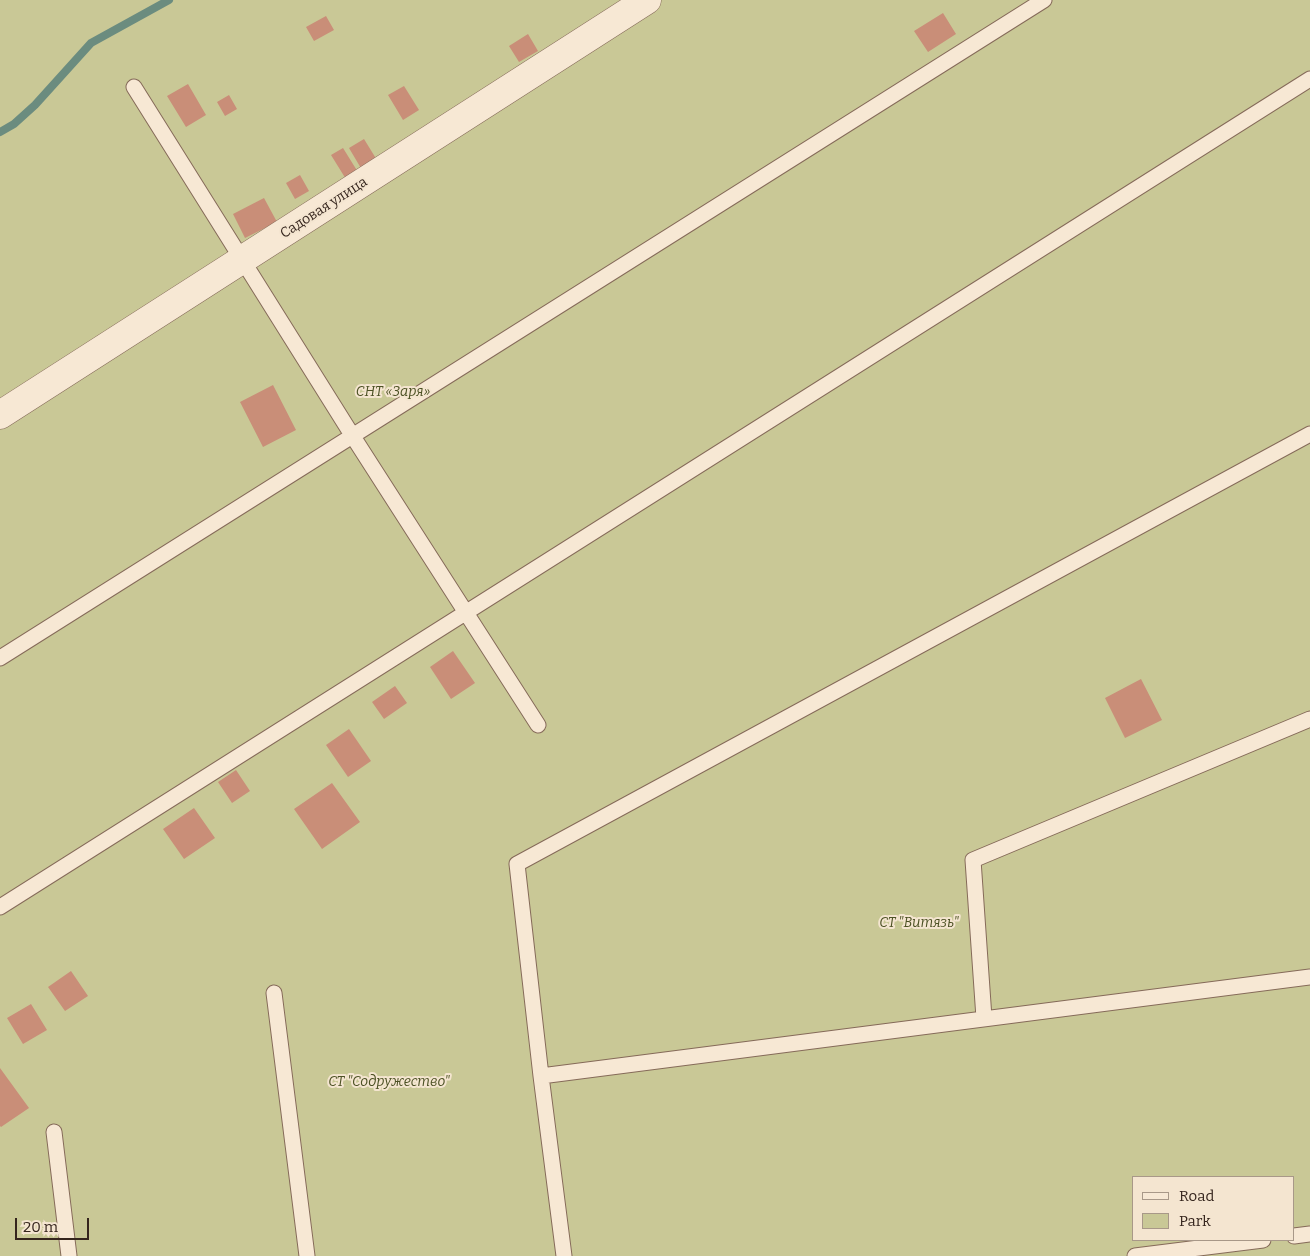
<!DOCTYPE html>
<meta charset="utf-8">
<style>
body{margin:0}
#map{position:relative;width:1310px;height:1256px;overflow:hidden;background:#ecd9c1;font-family:Bitter,serif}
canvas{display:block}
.legend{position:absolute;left:1132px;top:1176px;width:162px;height:65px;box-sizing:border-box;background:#f4e5d0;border:1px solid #a89888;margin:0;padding:6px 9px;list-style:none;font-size:15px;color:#35251d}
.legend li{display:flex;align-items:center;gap:10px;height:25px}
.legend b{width:25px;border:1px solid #a89888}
.scale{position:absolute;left:15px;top:1218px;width:74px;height:22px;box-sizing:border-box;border:2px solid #35251d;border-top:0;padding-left:6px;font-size:15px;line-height:18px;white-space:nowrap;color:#35251d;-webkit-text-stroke:4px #f4e5d0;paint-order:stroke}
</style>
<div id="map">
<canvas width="1310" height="1256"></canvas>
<ul class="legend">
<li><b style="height:6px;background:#f7e8d4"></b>Road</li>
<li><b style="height:14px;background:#c9c896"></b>Park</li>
</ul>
<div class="scale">20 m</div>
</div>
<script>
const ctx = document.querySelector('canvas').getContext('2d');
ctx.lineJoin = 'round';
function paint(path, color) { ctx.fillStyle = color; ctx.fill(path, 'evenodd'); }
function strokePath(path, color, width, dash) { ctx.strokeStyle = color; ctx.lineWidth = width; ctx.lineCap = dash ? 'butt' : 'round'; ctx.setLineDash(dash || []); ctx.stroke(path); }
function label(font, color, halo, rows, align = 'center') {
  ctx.font = font + ' Bitter,serif'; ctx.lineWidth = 4; ctx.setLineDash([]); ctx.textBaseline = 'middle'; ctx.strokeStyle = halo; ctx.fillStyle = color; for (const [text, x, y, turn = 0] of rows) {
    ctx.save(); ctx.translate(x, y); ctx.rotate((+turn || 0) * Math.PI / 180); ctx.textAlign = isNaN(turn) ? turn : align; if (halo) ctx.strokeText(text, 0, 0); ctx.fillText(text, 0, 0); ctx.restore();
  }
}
paint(new Path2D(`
 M0 0H1310V1256H0ZM1134 1177H1294V1240H1134Z`), '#c9c896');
strokePath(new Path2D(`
 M0 132 14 124 35 105 91 43 169 0`), '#6b8c7f', 8);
paint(new Path2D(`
 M943 13 956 34 928 52 914 31Z
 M326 16 334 30 314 41 306 27Z
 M528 34 538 51 519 62 509 46Z
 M188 84 206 115 186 127 167 96Z
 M404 86 419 110 403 120 388 95Z
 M229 95 237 109 225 116 217 102Z
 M364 139 380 165 365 175 349 148Z
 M343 148 361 177 349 184 331 155Z
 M300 175 309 191 295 199 286 183Z
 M264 198 277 222 245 238 233 214Z
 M273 385 296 430 263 447 240 402Z
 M453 651 475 683 451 699 430 667Z
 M1141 679 1162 720 1125 738 1105 698Z
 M395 686 407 703 384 719 372 702Z
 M349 729 371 761 348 777 326 745Z
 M236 770 250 791 232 803 218 782Z
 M332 783 360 822 322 849 294 809Z
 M194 808 215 838 184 859 163 829Z
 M71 971 88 996 65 1011 48 987Z
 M31 1004 47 1030 23 1044 7 1018Z
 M0 1068 29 1108 1 1127 0 1126Z`), '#c98e78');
const lane = new Path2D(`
 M134 87 352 435 538 725
 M0 658 1044 0
 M0 907 1310 79
 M274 993 307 1256
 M984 1018 973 860 1310 719
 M541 1076 1310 977
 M54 1132 69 1256
 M1294 1236 1310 1234
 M564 1256 541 1076 517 864 1310 434
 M1135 1256 1263 1240`);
const street = new Path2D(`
 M0 415 647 0`);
strokePath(lane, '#856a59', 17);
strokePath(street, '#856a59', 29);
strokePath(lane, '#f7e8d4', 15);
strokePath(street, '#f7e8d4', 28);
label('14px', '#35251d', '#f4e5d0', [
 ["Садовая улица",324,208,-33]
]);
label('italic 14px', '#4c5124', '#f4e5d0', [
 ["СНТ «Заря»",393,392],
 ["СТ \"Витязь\"",919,923],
 ["СТ \"Содружество\"",389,1082]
]);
</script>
